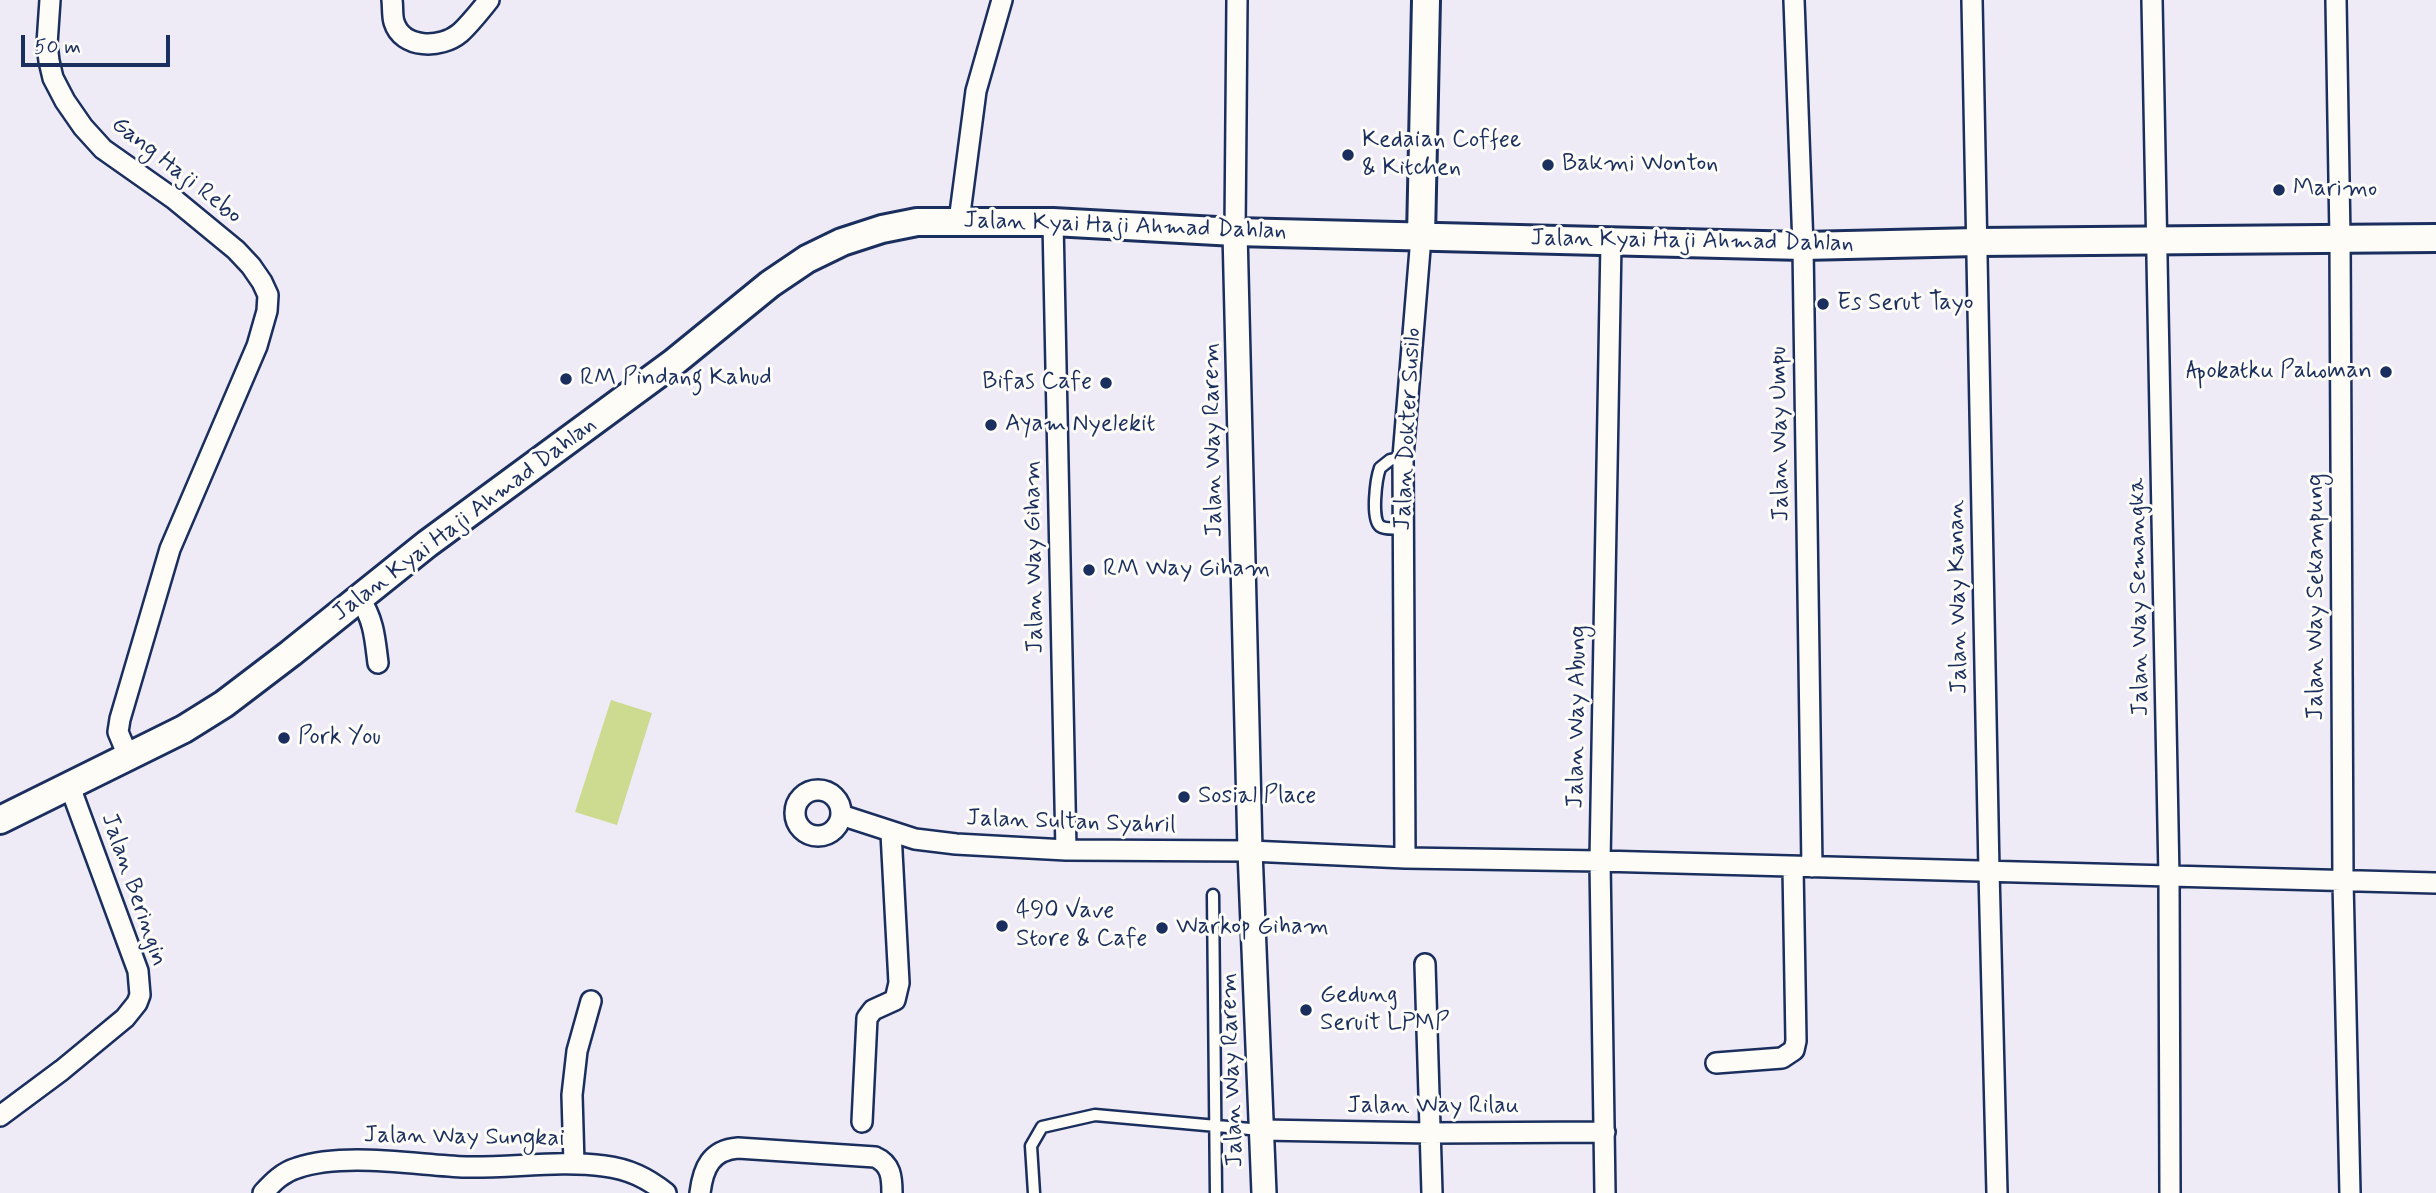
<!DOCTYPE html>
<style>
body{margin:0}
#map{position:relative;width:2436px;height:1193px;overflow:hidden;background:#eeebf7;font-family:Mynerve,sans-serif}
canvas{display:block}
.scale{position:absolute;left:21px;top:35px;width:149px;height:32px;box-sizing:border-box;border:4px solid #1b2f5e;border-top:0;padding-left:9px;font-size:21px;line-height:24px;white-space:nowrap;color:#1b2f5e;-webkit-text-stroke:5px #fdfcf7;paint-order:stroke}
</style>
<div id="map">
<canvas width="2436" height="1193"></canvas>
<div class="scale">50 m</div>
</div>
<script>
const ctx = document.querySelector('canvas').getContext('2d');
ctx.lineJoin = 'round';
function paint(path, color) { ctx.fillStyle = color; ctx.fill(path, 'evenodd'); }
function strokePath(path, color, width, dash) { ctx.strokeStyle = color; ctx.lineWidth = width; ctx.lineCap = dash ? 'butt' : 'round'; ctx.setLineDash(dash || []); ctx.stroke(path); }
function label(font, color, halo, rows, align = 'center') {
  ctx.font = font + ' Mynerve,sans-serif'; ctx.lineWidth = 6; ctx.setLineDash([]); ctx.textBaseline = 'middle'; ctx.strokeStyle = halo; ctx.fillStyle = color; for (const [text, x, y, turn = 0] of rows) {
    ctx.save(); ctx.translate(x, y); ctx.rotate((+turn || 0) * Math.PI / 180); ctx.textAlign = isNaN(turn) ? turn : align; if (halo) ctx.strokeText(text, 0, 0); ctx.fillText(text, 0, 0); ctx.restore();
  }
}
paint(new Path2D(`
 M611 700 652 713 617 825 575 812Z`), '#ccdb8f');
const service = new Path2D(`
 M1403 457 1390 460 1380 468C1376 479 1371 519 1380 526 1386 530 1397 528 1404 528
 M1213 895 1216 1193
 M1034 1193 1031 1146 1042 1127 1095 1115 1261 1130`);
const minor = new Path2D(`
 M50 0 47 44 49 61 53 78 65 101 83 127 103 149 174 199 236 250 251 266 262 282 268 295 267 311 257 346 170 549 120 719 118 732 128 756
 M392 0C393 7 392 16 394 22 402 49 441 49 460 33 470 24 480 11 489 0
 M1794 0 1803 246 1812 867
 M1972 0 1989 871 1997 1193
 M2152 0 2169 877 2170 1193
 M2336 0 2340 238 2343 881 2350 1193
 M959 221 976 91 1002 0
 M1053 222 1066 850
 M1235 232 1237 0
 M360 599C374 620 375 639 378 663
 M795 813a23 23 0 1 1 46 0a23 23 0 1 1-46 0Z
 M841 815 915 839 956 844 1066 850 1250 851 1405 858 1600 861 2436 883
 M1405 858 1403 457 1421 237
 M1425 964 1432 1193
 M1716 1063 1782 1058 1794 1050 1796 1041 1793 867
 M0 1116 62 1070 125 1018 137 1003 140 995 138 971 69 784
 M862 1122 867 1018 873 1010 895 1000 899 983 891 833
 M1262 1130 1430 1133 1605 1132
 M574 1164 572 1095 577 1051 591 1001
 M263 1193C273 1182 283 1172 297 1168 345 1152 415 1165 466 1167 512 1168 559 1160 604 1166 629 1169 647 1178 666 1193
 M700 1193C703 1168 711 1150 738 1148L875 1157C891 1164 892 1177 892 1193
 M1605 1193 1600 861 1611 242`);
const tertiary = new Path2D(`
 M1235 232 1250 851 1264 1193`);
const secondary = new Path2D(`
 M1421 237 1426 0
 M0 820 184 729 224 704 291 653 427 544 673 363 770 284 807 259 842 242 882 229 917 222H1053L1235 232 1803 246 1977 242 2436 238`);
strokePath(service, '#1b2f5e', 15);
strokePath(minor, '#1b2f5e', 24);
strokePath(tertiary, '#1b2f5e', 28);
strokePath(secondary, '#1b2f5e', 32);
strokePath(service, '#fdfcf7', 10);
strokePath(minor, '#fdfcf7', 19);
strokePath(tertiary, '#fdfcf7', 23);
strokePath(secondary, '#fdfcf7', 26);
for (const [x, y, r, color] of [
 [1348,155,7,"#1b2f5e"],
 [1548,165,7,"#1b2f5e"],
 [2279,190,7,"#1b2f5e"],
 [1823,304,7,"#1b2f5e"],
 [2386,372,7,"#1b2f5e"],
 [566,379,7,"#1b2f5e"],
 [1106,383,7,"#1b2f5e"],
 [991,425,7,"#1b2f5e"],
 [1089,570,7,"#1b2f5e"],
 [284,738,7,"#1b2f5e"],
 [1184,797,7,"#1b2f5e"],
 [1002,926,7,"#1b2f5e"],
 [1162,928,7,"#1b2f5e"],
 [1306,1010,7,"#1b2f5e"]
]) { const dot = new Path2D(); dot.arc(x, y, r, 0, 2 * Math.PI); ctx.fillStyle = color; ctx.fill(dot); strokePath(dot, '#fdfcf7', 2.5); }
label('24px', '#1b2f5e', '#fdfcf7', [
 ["Kedaian Coffee",1362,141],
 ["& Kitchen",1362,169],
 ["Bakmi Wonton",1562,165],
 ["Marimo",2293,190],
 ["Es Serut Tayo",1837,304],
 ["Apokatku Pahoman",2372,372,"right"],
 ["RM Pindang Kahud",580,379],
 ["Bifas Cafe",1092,383,"right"],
 ["Ayam Nyelekit",1005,425],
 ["RM Way Giham",1103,570],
 ["Pork You",298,738],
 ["Sosial Place",1198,797],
 ["490 Vave",1016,912],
 ["Store & Cafe",1016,940],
 ["Warkop Giham",1176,928],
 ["Gedung",1320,996],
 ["Seruit LPMP",1320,1024]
], 'left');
label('24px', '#1b2f5e', '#fdfcf7', [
 ["Gang Haji Rebo",176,171,38],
 ["Jalan Kyai Haji Ahmad Dahlan",1125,227,2],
 ["Jalan Kyai Haji Ahmad Dahlan",1692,242,1],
 ["Jalan Dokter Susilo",1409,429,-87],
 ["Jalan Way Umpu",1781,434,-91],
 ["Jalan Way Rarem",1214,440,-91],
 ["Jalan Kyai Haji Ahmad Dahlan",465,520,-37],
 ["Jalan Way Giham",1035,557,-91],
 ["Jalan Way Kanan",1959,597,-91],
 ["Jalan Way Semangka",2140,597,-91],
 ["Jalan Way Sekampung",2317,597,-90],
 ["Jalan Way Abung",1578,717,-89],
 ["Jalan Sultan Syahril",1071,823,2],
 ["Jalan Beringin",133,890,71],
 ["Jalan Way Rarem",1233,1070,-92],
 ["Jalan Way Rilau",1433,1107],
 ["Jalan Way Sungkai",464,1138,1]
]);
</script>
